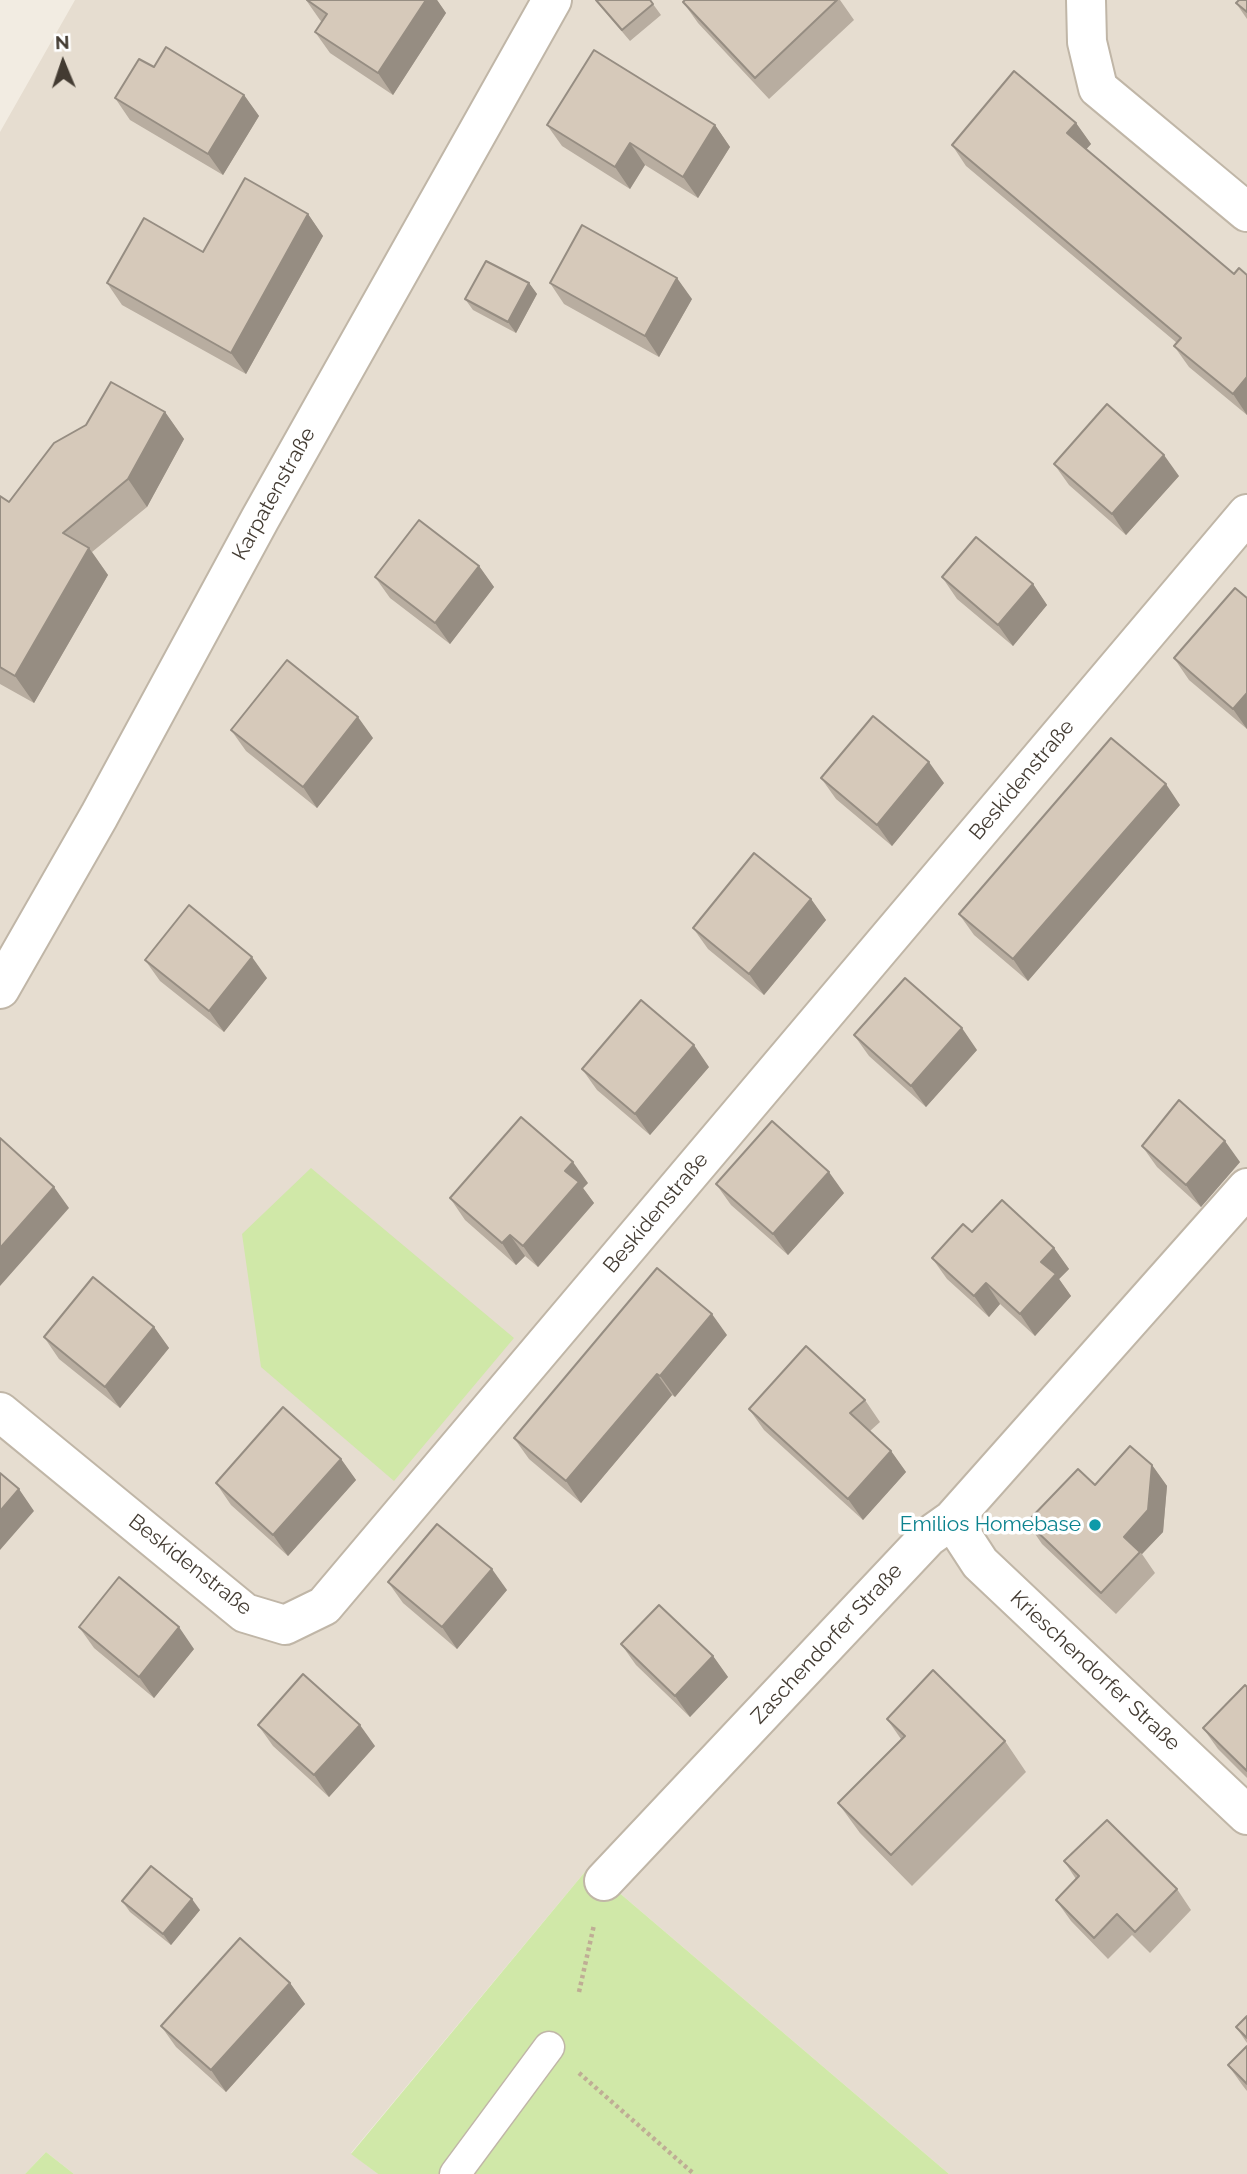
<!DOCTYPE html>
<meta charset="utf-8">
<style>
body{margin:0}
#map{position:relative;width:1247px;height:2174px;overflow:hidden;background:#f2ece2;font-family:Raleway,sans-serif}
canvas{display:block}
.north{position:absolute;left:28px;top:28px;width:70px;height:70px;-webkit-text-stroke:5px #fff;paint-order:stroke;rotate:358deg;font-size:19px;font-weight:700;line-height:28px;text-align:center;color:#433b32}
.north::after{content:'';display:block;margin:auto;width:24px;height:32px;background:#433b32;clip-path:polygon(50% 0,100% 100%,50% 72%,0 100%)}
</style>
<div id="map">
<canvas width="1247" height="2174"></canvas>
<div class="north">N</div>
</div>
<script>
const ctx = document.querySelector('canvas').getContext('2d');
ctx.lineJoin = 'round';
function paint(path, color) { ctx.fillStyle = color; ctx.fill(path, 'evenodd'); }
function strokePath(path, color, width, dash) { ctx.strokeStyle = color; ctx.lineWidth = width; ctx.lineCap = dash ? 'butt' : 'round'; ctx.setLineDash(dash || []); ctx.stroke(path); }
function label(font, color, halo, rows, align = 'center') {
  ctx.font = font + ' Raleway,sans-serif'; ctx.lineWidth = 7; ctx.setLineDash([]); ctx.textBaseline = 'middle'; ctx.strokeStyle = halo; ctx.fillStyle = color; for (const [text, x, y, turn = 0] of rows) {
    ctx.save(); ctx.translate(x, y); ctx.rotate((+turn || 0) * Math.PI / 180); ctx.textAlign = isNaN(turn) ? turn : align; if (halo) ctx.strokeText(text, 0, 0); ctx.fillText(text, 0, 0); ctx.restore();
  }
}
paint(new Path2D(`
 M75 0H1247V2174H949L589 1867 351 2153 378 2174H74L46 2152 25 2174H0V132Z`), '#e6ddd0');
paint(new Path2D(`
 M311 1168 514 1338 394 1481 261 1367 242 1234Z
 M589 1867 949 2174H378L351 2154Z
 M46 2152 74 2174H25Z`), '#d0e8a8');
const service = new Path2D(`
 M455 2174 549 2047`);
const minor = new Path2D(`
 M1086 0 1087 42 1098 88 1247 212
 M0 989 99 816 260 519 552 0
 M0 1412 245 1613 285 1625 324 1606 1247 514
 M952 1520 980 1563 1247 1815
 M604 1881 928 1537 952 1520 1247 1188`);
strokePath(service, '#c0b6a7', 33);
strokePath(minor, '#c0b6a7', 42);
strokePath(new Path2D(`
 M579 1992 594 1925
 M579 2073 694 2174`), '#bfad95', 4.5, [3.5, 3.5]);
strokePath(service, '#fff', 30);
strokePath(minor, '#fff', 38);
paint(new Path2D(`
 M306 0H437L446 13 393 95 330 53 315 32 322 22 320 20Z
 M595 0H650L661 15 630 41Z
 M685 0H840L854 20 769 99 698 23 683 2Z
 M1247 0V19L1236 3Z
 M154 67 244 95 259 116 223 175 130 120 115 98Z
 M1076 123 1091 144 1086 149 1234 274 1247 275V415L1189 367 1174 346 1177 343 966 166 952 145Z
 M547 125H715L730 147 698 198 645 165 630 189 562 146Z
 M308 214 323 236 246 374 122 305 107 283 203 252Z
 M529 283 537 294 516 333 473 310 465 299Z
 M550 283 692 299 659 357 564 304Z
 M165 412 184 439 147 507 92 552 108 575 34 703 0 684V496L9 502Z
 M1054 464 1179 476 1126 535 1069 485Z
 M479 566 494 587 450 644 390 598 375 577Z
 M942 577 1033 584 1047 605 1013 646 957 599Z
 M1247 598V729L1189 680 1174 658Z
 M231 730 373 738 317 808 246 751Z
 M821 778 944 783 892 846 836 799Z
 M1180 805 1028 981 974 935 959 914Z
 M811 899 826 920 764 995 708 949 693 928Z
 M145 960 267 978 224 1032 160 981Z
 M854 1035 977 1050 926 1107 869 1056Z
 M709 1067 650 1135 597 1090 582 1069Z
 M1142 1146 1240 1162 1201 1207 1157 1167Z
 M588 1183 583 1188 594 1203 538 1267 525 1256 516 1265 465 1220 450 1198Z
 M716 1184 844 1193 788 1255 731 1205Z
 M972 1232 1054 1248 1069 1269 1059 1279 1071 1296 1035 1336 1000 1304 989 1317 947 1279 932 1258Z
 M154 1327 169 1348 120 1408 59 1359 44 1337Z
 M727 1335 675 1397 672 1395 581 1503 529 1459 514 1438Z
 M865 1400 880 1422 870 1431 891 1451 906 1472 863 1520 764 1430 749 1409Z
 M341 1459 356 1480 288 1556 231 1505 216 1483Z
 M1152 1465 1167 1486 1163 1532 1142 1554 1155 1573 1116 1614 1042 1544 1027 1522 1095 1485Z
 M388 1582 507 1590 457 1649 403 1603Z
 M79 1627 194 1649 154 1698 94 1648Z
 M621 1644 713 1656 728 1677 690 1717 636 1665Z
 M1247 1687V1778L1218 1749 1203 1728Z
 M887 1719 1005 1741 1026 1772 912 1886 860 1833 838 1803 901 1739Z
 M258 1725 375 1746 329 1797 273 1746Z
 M1064 1861 1177 1889 1191 1910 1150 1953 1132 1935 1108 1959 1071 1921 1056 1900 1076 1879Z
 M122 1901 200 1910 171 1945 130 1912Z
 M290 1983 305 2004 226 2092 176 2047 161 2026Z
 M1247 2016V2043L1236 2027Z
 M1247 2046V2091L1243 2086 1228 2065Z`), '#b8ada0');
paint(new Path2D(`
 M426 0H437L446 13 393 95 378 73Z
 M244 95 259 116 223 175 208 154Z
 M1076 123 1091 144 1082 154 1067 133Z
 M715 125 730 147 698 198 683 177Z
 M630 143 645 165 630 189 615 167Z
 M308 214 323 236 246 374 231 353Z
 M677 278 692 299 659 357 645 336Z
 M529 283 537 294 516 333 508 322Z
 M1247 377V415L1233 394Z
 M165 412 184 439 147 507 128 479Z
 M1164 455 1179 476 1126 535 1112 514Z
 M89 548 108 575 34 703 15 676Z
 M479 566 494 587 450 644 435 623Z
 M1033 584 1047 605 1013 646 998 625Z
 M1247 693V729L1233 709Z
 M358 717 373 738 317 808 303 787Z
 M929 762 944 783 892 846 877 825Z
 M1166 784 1180 805 1028 981 1013 959Z
 M811 899 826 920 764 995 749 974Z
 M252 957 267 978 224 1032 209 1011Z
 M962 1028 977 1050 926 1107 911 1086Z
 M694 1045 709 1067 650 1135 635 1114Z
 M1225 1141 1240 1162 1201 1207 1186 1185Z
 M573 1162 588 1183 583 1188 594 1203 538 1267 523 1246 565 1171Z
 M829 1172 844 1193 788 1255 773 1234Z
 M54 1187 69 1208 0 1286V1248Z
 M510 1235 525 1256 516 1265 502 1243Z
 M1054 1248 1069 1269 1059 1279 1071 1296 1035 1336 1020 1314 1041 1262Z
 M986 1283 1000 1304 989 1317 974 1296Z
 M712 1314 727 1335 675 1397 660 1376Z
 M154 1327 169 1348 120 1408 105 1387Z
 M657 1374 672 1395 581 1503 566 1481Z
 M891 1451 906 1472 863 1520 848 1499Z
 M341 1459 356 1480 288 1556 273 1535Z
 M1152 1465 1167 1486 1163 1532 1142 1554 1124 1537Z
 M19 1489 34 1511 0 1550V1511Z
 M492 1569 507 1590 457 1649 442 1627Z
 M179 1627 194 1649 154 1698 139 1677Z
 M713 1656 728 1677 690 1717 675 1696Z
 M360 1725 375 1746 329 1797 314 1775Z
 M192 1899 200 1910 171 1945 163 1934Z
 M290 1983 305 2004 226 2092 211 2070Z`), '#968d82');
const building = new Path2D(`
 M307 0H426L378 73 315 32 327 14Z
 M596 0H650L653 4 622 30Z
 M685 0H837L755 78 683 2Z
 M1239 0H1247V12L1236 3Z
 M166 47 244 95 208 154 115 98 139 59 154 67Z
 M594 50 715 125 683 177 630 143 615 167 547 125Z
 M1014 71 1076 123 1067 133 1234 274 1239 268 1247 275V377L1233 394 1174 346 1181 338 952 145Z
 M245 178 308 214 231 353 107 283 144 218 203 252Z
 M582 225 677 278 645 336 550 283Z
 M486 261 529 283 508 322 465 299Z
 M111 382 165 412 128 479 63 533 89 548 15 676 0 667V496L9 502 54 443 86 425Z
 M1107 404 1164 455 1112 514 1054 464Z
 M419 520 479 566 435 623 375 577Z
 M976 537 1033 584 998 625 942 577Z
 M1235 588 1247 598V693L1233 709 1174 658Z
 M287 660 358 717 303 787 231 730Z
 M873 716 929 762 877 825 821 778Z
 M1111 738 1166 784 1013 959 959 914Z
 M754 853 811 899 749 974 693 928Z
 M189 905 252 957 209 1011 145 960Z
 M905 978 962 1028 911 1086 854 1035Z
 M641 1000 694 1045 635 1114 582 1069Z
 M1179 1100 1225 1141 1186 1185 1142 1146Z
 M521 1117 573 1162 565 1171 579 1182 523 1246 510 1235 502 1243 450 1198Z
 M772 1121 829 1172 773 1234 716 1184Z
 M0 1138 54 1187 0 1248Z
 M1002 1200 1054 1248 1041 1262 1056 1274 1020 1314 986 1283 974 1296 932 1258 963 1224 972 1232Z
 M657 1268 712 1314 660 1376 657 1374 566 1481 514 1438Z
 M93 1277 154 1327 105 1387 44 1337Z
 M806 1346 865 1400 850 1413 891 1451 848 1499 749 1409Z
 M283 1407 341 1459 273 1535 216 1483Z
 M1130 1446 1152 1465 1148 1510 1124 1537 1140 1552 1101 1593 1027 1522 1078 1469 1095 1485Z
 M0 1473 19 1489 0 1511Z
 M437 1524 492 1569 442 1627 388 1582Z
 M119 1577 179 1627 139 1677 79 1627Z
 M659 1605 713 1656 675 1696 621 1644Z
 M933 1670 1005 1741 891 1855 838 1803 905 1736 887 1719Z
 M303 1674 360 1725 314 1775 258 1725Z
 M1245 1685 1247 1687V1771L1203 1728Z
 M1107 1820 1177 1889 1135 1932 1117 1914 1094 1938 1056 1900 1079 1876 1064 1861Z
 M151 1866 192 1899 163 1934 122 1901Z
 M240 1938 290 1983 211 2070 161 2026Z
 M1247 2016V2038L1236 2027Z
 M1247 2046V2084L1228 2065Z`);
paint(building, '#d6c9ba');
strokePath(building, '#968d82', 2);
for (const [x, y, r, color] of [
 [1095,1525,7,"#0f9aa8"]
]) { const dot = new Path2D(); dot.arc(x, y, r, 0, 2 * Math.PI); ctx.fillStyle = color; ctx.fill(dot); strokePath(dot, '#fff', 2.5); }
label('21px', '#433b32', '#fff', [
 ["Karpatenstraße",274,494,-61],
 ["Beskidenstraße",1022,780,-50],
 ["Beskidenstraße",656,1213,-50],
 ["Beskidenstraße",190,1565,38],
 ["Zaschendorfer Straße",827,1644,-47],
 ["Krieschendorfer Straße",1095,1671,43]
]);
label('21px', '#0d838f', '#fff', [
 ["Emilios Homebase",1081,1525]
], 'right');
</script>
